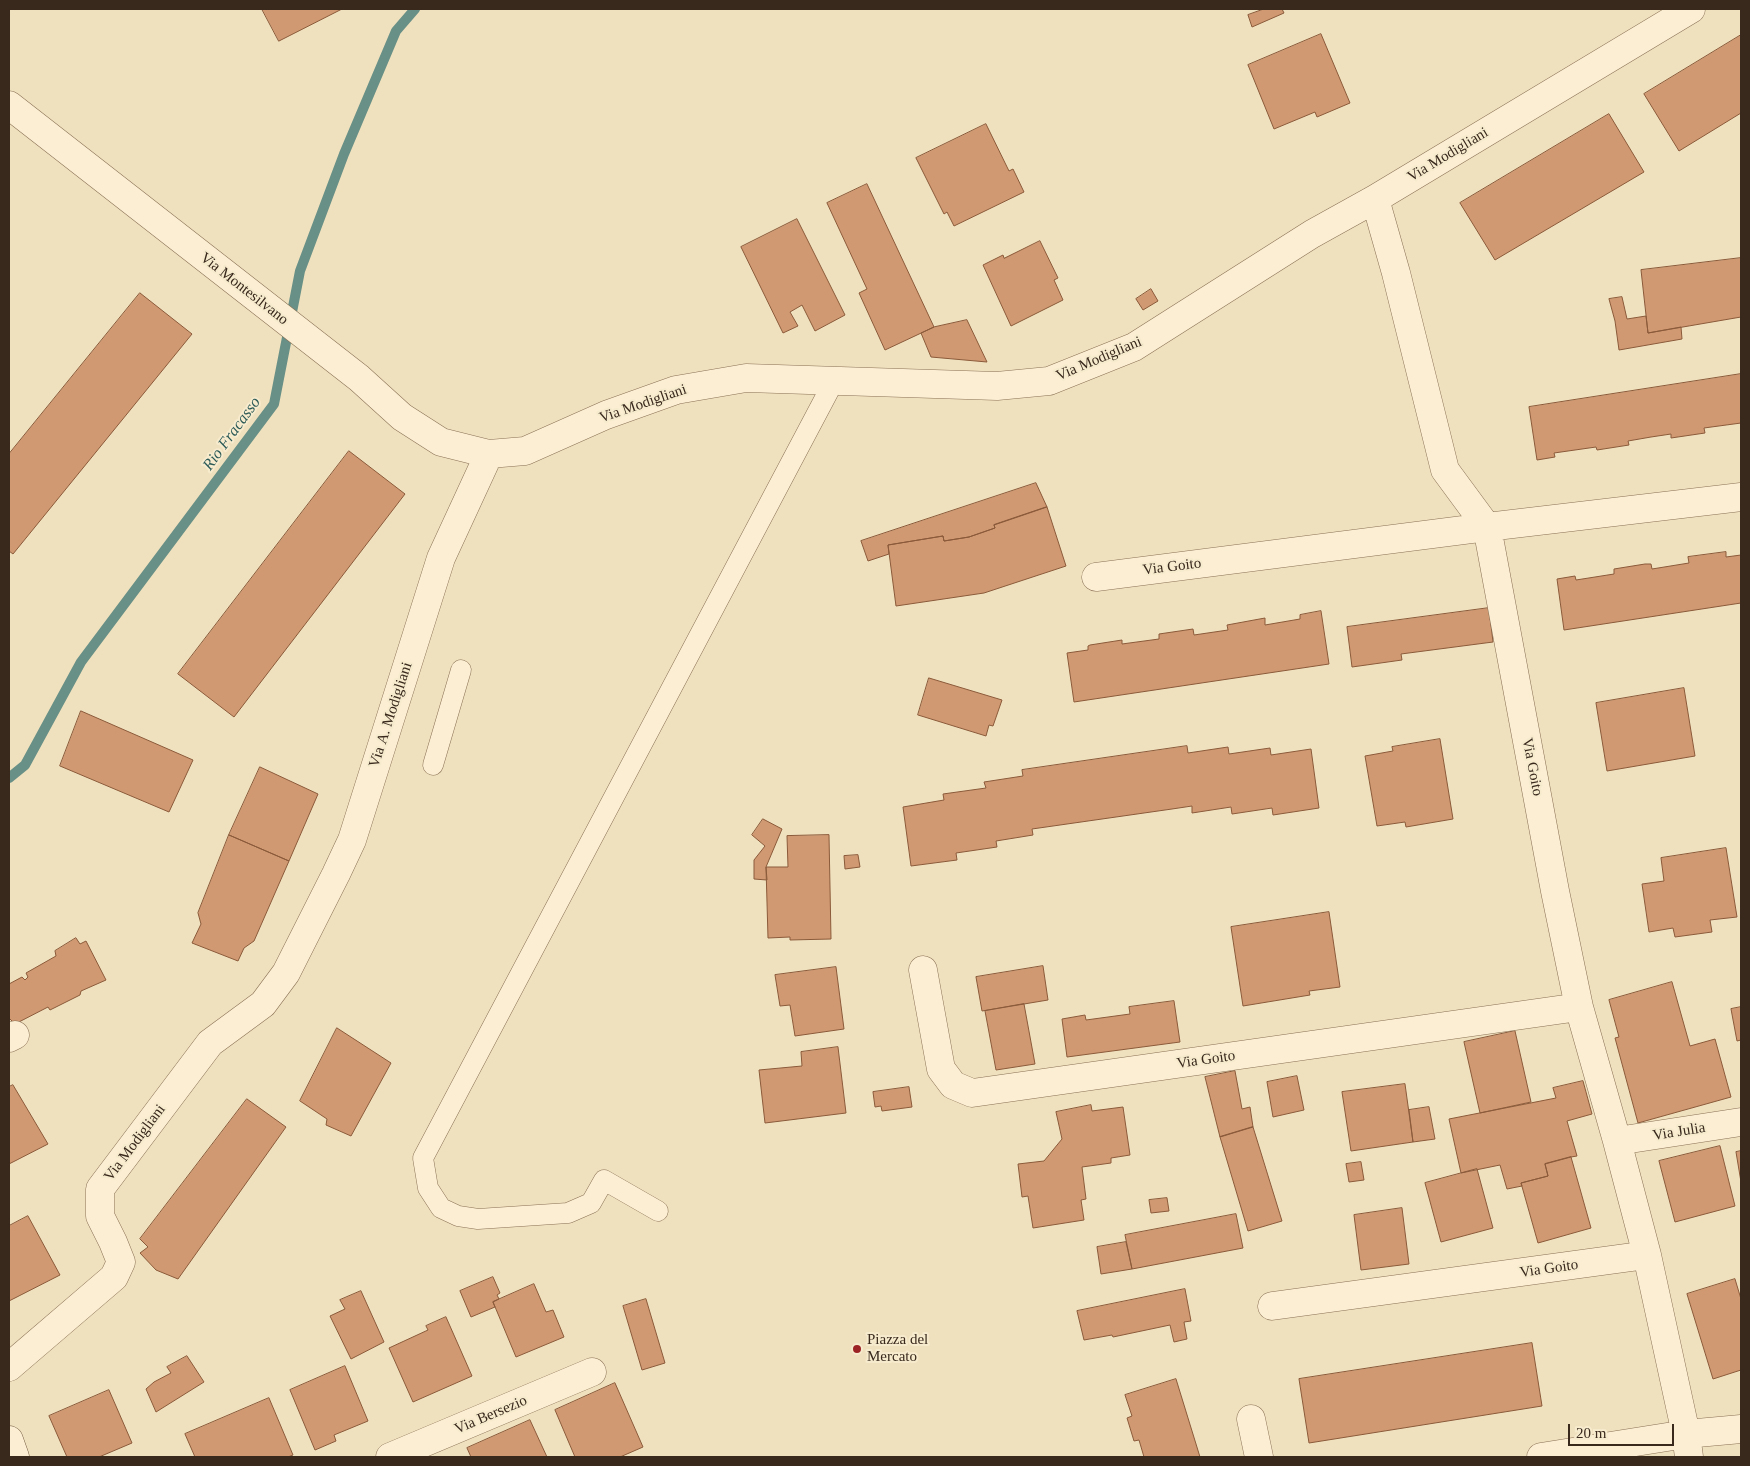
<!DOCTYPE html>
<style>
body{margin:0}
#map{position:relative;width:1750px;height:1466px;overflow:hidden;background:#f0e1be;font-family:"Times New Roman",serif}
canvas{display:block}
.frame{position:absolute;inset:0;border:10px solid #38291c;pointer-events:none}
.scale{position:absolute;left:1568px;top:1424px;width:106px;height:22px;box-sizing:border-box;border:2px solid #38291c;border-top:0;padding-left:6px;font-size:15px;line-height:18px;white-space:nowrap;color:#38291c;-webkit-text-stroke:4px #f7ebce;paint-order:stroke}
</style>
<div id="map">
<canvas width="1750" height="1466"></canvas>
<div class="frame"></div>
<div class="scale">20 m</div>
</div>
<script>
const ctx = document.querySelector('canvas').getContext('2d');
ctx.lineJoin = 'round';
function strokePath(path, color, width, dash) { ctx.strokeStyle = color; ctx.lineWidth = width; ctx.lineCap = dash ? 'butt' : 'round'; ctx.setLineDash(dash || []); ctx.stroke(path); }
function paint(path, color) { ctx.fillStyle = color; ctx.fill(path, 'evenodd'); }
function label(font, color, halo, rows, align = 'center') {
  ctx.font = font + ' "Times New Roman",serif'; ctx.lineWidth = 4; ctx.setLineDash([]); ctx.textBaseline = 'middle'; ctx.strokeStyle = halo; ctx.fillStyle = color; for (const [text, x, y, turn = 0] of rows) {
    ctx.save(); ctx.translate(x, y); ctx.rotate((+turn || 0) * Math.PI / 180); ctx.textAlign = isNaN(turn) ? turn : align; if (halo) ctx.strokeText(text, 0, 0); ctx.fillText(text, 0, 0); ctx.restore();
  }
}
strokePath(new Path2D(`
 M9 778 25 765 81 662 274 404 300 271 344 154 396 31 415 9`), '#699086', 10);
const building = new Path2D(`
 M262 9H342L279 41Z
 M1264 9H1282L1284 13 1252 27 1248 15Z
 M1321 34 1350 103 1317 117 1315 112 1274 129 1248 65Z
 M1741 35V113L1679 151 1644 94Z
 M1609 114 1644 172 1495 260 1460 203Z
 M986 124 1009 171 1013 169 1024 192 954 226 947 212 944 214 916 158Z
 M867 184 934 327 885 350 859 293 867 289 827 203Z
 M797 219 845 315 815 331 802 305 790 312 798 326 783 333 741 247Z
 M1040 241 1058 278 1054 280 1063 300 1011 326 983 265 1003 255 1004 258Z
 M1741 258V317L1648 333 1641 270Z
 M1151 289 1158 301 1143 310 1136 299Z
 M140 293 192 334 13 554 9 551V454Z
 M1622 297 1627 319 1646 316 1648 333 1681 327 1682 339 1619 350 1615 321 1609 299Z
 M967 320 987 362 931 357 921 333 934 327Z
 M1741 374V423L1704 428 1705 433 1671 438V434L1651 437 1628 441 1629 445 1597 450 1596 447 1554 453 1555 457 1537 460 1529 407Z
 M349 451 405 494 234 717 178 674Z
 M1036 483 1047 507 994 525 995 528 969 537 944 541 943 536 888 545 889 554 868 561 861 541Z
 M1047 507 1066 566 984 593 896 606 888 545 943 536 944 541 969 537 995 528 994 525Z
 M1726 552V557L1741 555V603L1564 630 1557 579 1575 576 1576 580 1614 574V569L1645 564H1651L1652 569 1689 563 1688 557Z
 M1489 608 1493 642 1401 654 1402 660 1352 667 1347 627Z
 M1321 611 1329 664 1074 702 1067 653 1088 650V646L1090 645 1122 640V644L1159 639V634L1193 629 1194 635 1228 630 1227 625 1265 618V625L1300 619V615Z
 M929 678 1002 700 993 726 989 725 986 736 918 715Z
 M1684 688 1695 756 1607 771 1596 703Z
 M81 711 193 760 169 812 60 766Z
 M1440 739 1453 819 1406 827 1405 822 1377 826 1365 756 1393 751 1392 747Z
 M1187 746 1188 753 1228 747 1229 754 1270 748 1271 755 1311 749 1319 808 1273 815 1272 808 1232 814 1231 807 1192 813V806L1172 809 1032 829 1033 835 996 841 997 847 956 853 957 860 911 866 903 807 944 800 943 794 986 788 984 782 1023 776 1022 770Z
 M260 767 318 794 289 861 229 835Z
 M763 819 782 829 766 867 767 880 754 879V860L765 846 752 835Z
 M229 835 289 861 254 941 244 948 238 961 192 943 201 924 198 913Z
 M829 835 831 939 790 940V937L768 938 766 867H788L787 836Z
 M1726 848 1737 917 1710 920 1712 932 1675 937 1673 928 1649 932 1642 884 1664 881 1661 858Z
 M858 855 860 867 845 869 844 856Z
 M1329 912 1340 987 1309 991 1310 995 1243 1006 1231 927Z
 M76 938 80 944 86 941 106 980 81 991 80 995 50 1010 48 1007 15 1024 9 1018V984L22 977 25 980 28 977 26 973 56 956 55 951Z
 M1043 966 1048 1000 982 1011 976 977Z
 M836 967 844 1029 795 1036 790 1005 780 1006 775 975Z
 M1672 982 1690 1046 1715 1039 1731 1097 1638 1123 1615 1038 1619 1037 1609 1000Z
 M1174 1001 1180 1042 1067 1057 1062 1019 1085 1015 1086 1020 1130 1014 1129 1007Z
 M1024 1004 1035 1064 996 1070 985 1011Z
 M1741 1007V1040L1737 1041 1731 1009Z
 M337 1028 391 1063 351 1136 326 1125 327 1119 300 1101Z
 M1515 1031 1531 1102 1480 1113 1464 1042Z
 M838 1047 846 1113 765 1123 759 1070 802 1066 801 1052Z
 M1235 1071 1242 1109 1250 1107 1253 1127 1220 1137 1205 1077Z
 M1297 1076 1304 1110 1273 1117 1267 1082Z
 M1583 1081 1592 1114 1567 1121 1577 1156 1571 1157 1545 1164 1548 1176 1521 1183 1522 1186 1507 1189 1500 1165 1461 1173 1449 1119 1556 1098 1553 1088Z
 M1405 1084 1413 1142 1351 1151 1342 1092Z
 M13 1085 48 1144 9 1164V1087Z
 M909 1087 912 1107 882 1111 881 1106 875 1107 873 1092Z
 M247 1099 286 1127 178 1279 156 1270 140 1253 148 1247 140 1239Z
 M1091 1105 1092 1111 1123 1107 1130 1155 1111 1158V1163L1082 1167 1086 1199 1081 1200 1084 1220 1033 1228 1028 1196 1022 1197 1018 1164 1044 1161 1062 1139 1056 1112Z
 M1429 1107 1435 1139 1413 1142 1409 1110Z
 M1253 1127 1282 1221 1248 1231 1220 1137Z
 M1720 1146 1735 1206 1675 1222 1659 1161Z
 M1741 1151V1182L1736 1152Z
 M1571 1157 1591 1228 1538 1243 1521 1183 1548 1176 1545 1164Z
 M1361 1162 1364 1180 1349 1182 1346 1164Z
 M1477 1169 1493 1228 1441 1242 1425 1183Z
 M1167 1198 1169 1211 1151 1213 1149 1200Z
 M1402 1208 1409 1264 1361 1270 1354 1215Z
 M1236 1214 1243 1248 1132 1269 1125 1235Z
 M28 1216 60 1275 9 1301V1226Z
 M1126 1242 1132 1269 1101 1274 1097 1247Z
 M493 1277 500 1293 497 1295 499 1299 493 1302 495 1307 471 1317 460 1291Z
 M1735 1279 1741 1299V1370L1713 1379 1687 1294Z
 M534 1284 546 1312 553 1310 564 1337 516 1357 493 1302Z
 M1185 1289 1191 1321 1184 1322 1187 1339 1174 1342 1170 1325 1113 1337 1112 1335 1084 1340 1077 1311Z
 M361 1291 384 1342 351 1359 330 1316 345 1309 340 1300Z
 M646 1299 665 1363 642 1370 623 1306Z
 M446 1317 472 1376 413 1402 389 1348 428 1330 426 1326Z
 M1532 1343 1542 1406 1309 1443 1299 1379Z
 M187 1356 204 1382 156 1412 146 1389 154 1382 171 1373 167 1367Z
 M345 1366 368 1421 334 1435 336 1441 315 1450 290 1390Z
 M1176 1379 1200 1457H1144L1139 1440 1134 1441 1127 1418 1132 1416 1125 1395Z
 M615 1383 643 1447 620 1457H575L555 1410Z
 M109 1390 132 1443 99 1457H67L49 1416Z
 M269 1398 293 1455 288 1457H195L185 1434Z
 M530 1420 547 1457H471L467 1448Z`);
paint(building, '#d19972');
strokePath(building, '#8a5a3a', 1);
const lane = new Path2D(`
 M433 765 461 670
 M658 1211 604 1180 591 1203 568 1213 478 1219 458 1216 441 1208 428 1188 423 1158 834 381`);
const street = new Path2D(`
 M9 105 359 378 402 417 441 442 489 454 525 451 606 415 676 390 746 378 997 386 1049 381 1134 347 1312 234 1375 199 1691 9
 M1375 199 1396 273 1445 470 1487 527 1555 891 1579 1007 1617 1141 1647 1255 1686 1434 1689 1457
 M1096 577 1487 527 1741 497
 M923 970 941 1069 953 1085 972 1093 1579 1007
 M9 1038 15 1035
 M1617 1141 1741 1122
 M1272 1306 1647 1255
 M9 1367 114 1277 121 1262 113 1242 100 1216V1189L210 1043 263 1004 286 973 336 874 352 840 441 558 489 454
 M1251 1419 1259 1457
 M390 1457 592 1372
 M1541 1457 1686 1434 1741 1429`);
const secondary = new Path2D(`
 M9 1440 15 1457`);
strokePath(lane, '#8a7156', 21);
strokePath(street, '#8a7156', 29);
strokePath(secondary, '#6b5239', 29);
strokePath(lane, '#fbeed2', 20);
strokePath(street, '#fbeed2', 28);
strokePath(secondary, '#fbeed2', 28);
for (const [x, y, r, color] of [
 [857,1349,5,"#9c2324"]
]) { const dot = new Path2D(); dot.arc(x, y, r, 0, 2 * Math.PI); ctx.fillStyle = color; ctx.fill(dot); strokePath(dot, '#f7ebce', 2); }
label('15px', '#38291c', '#f7ebce', [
 ["Via Modigliani",1448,155,-31],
 ["Via Montesilvano",244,289,38],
 ["Via Modigliani",1099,359,-23],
 ["Via Modigliani",643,404,-19],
 ["Via Goito",1172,567,-7],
 ["Via A. Modigliani",391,715,-72],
 ["Via Goito",1532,767,79],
 ["Via Goito",1206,1060,-8],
 ["Via Julia",1679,1132,-9],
 ["Via Modigliani",135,1143,-53],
 ["Via Goito",1549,1269,-8],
 ["Via Bersezio",491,1415,-23]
]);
label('15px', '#38291c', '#f7ebce', [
 ["Piazza del",867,1340],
 ["Mercato",867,1357]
], 'left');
label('italic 16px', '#2a5956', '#f7ebce', [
 ["Rio Fracasso",232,434,-54]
]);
</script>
